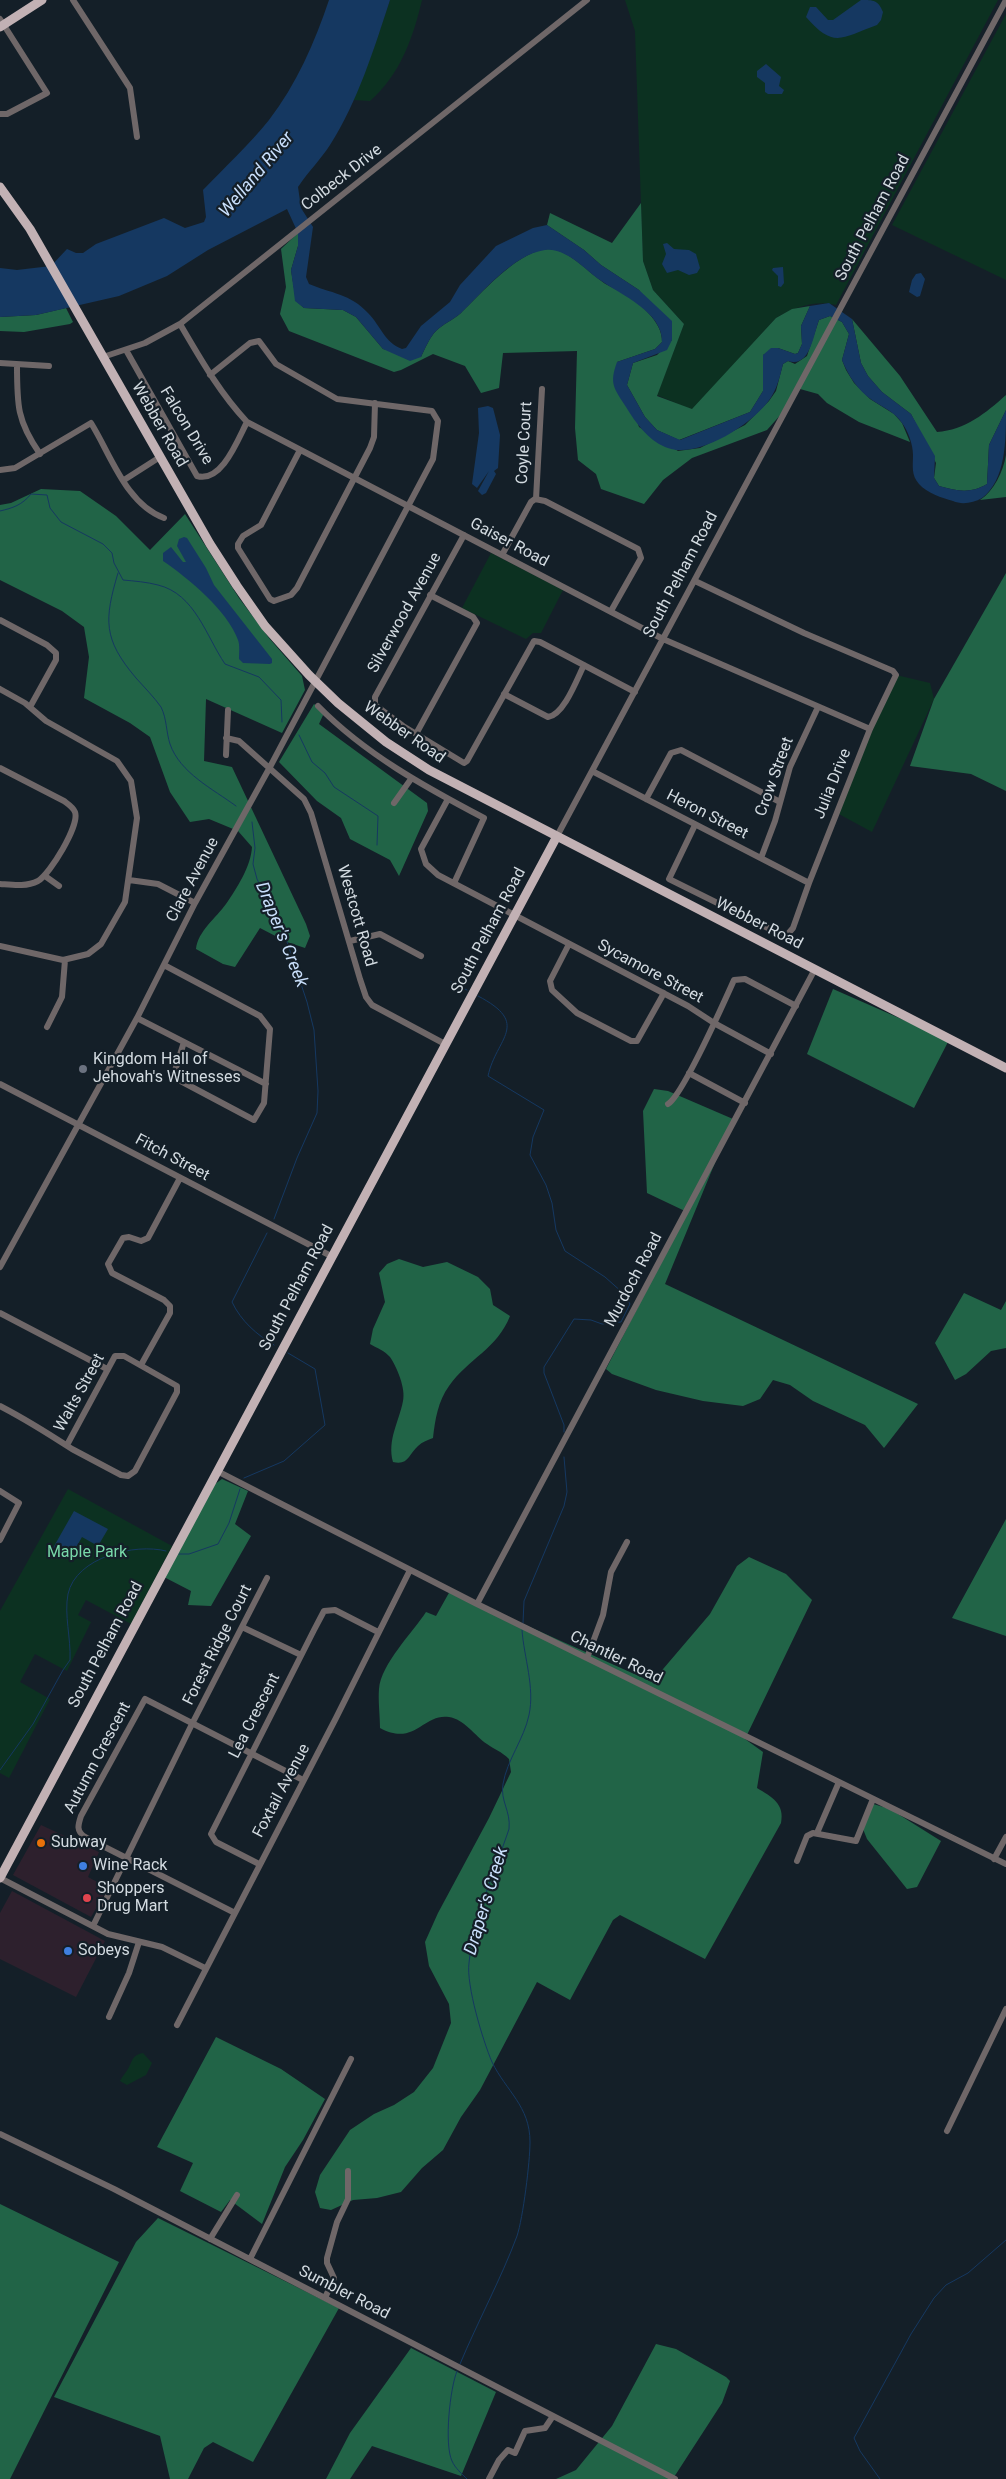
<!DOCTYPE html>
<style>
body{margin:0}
canvas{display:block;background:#141f28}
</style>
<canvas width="1006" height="2479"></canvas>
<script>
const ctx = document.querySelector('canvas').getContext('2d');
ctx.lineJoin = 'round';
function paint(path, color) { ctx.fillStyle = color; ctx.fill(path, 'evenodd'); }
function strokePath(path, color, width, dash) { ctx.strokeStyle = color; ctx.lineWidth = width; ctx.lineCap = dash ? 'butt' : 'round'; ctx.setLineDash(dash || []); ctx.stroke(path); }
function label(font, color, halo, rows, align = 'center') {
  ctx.font = font + ' Roboto,sans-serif'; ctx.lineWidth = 4.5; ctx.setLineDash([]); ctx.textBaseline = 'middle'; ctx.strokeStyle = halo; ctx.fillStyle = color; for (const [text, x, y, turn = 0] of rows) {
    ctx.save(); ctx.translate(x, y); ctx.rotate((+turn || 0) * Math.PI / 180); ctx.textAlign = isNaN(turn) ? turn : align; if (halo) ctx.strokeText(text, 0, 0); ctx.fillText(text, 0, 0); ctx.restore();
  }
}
paint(new Path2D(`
 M41 1825 99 1852 88 1877 108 1888 91 1917 13 1875Z
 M12 1891 105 1941 76 1997 0 1959V1913Z`), '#2d202d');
paint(new Path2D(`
 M390 0H422C413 38 400 75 370 101L353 100 373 50Z
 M625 0H998L836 305C815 300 795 307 776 318L692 410 657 395 684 324 653 290 643 261 635 31Z
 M1006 14V280L892 225Z
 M491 553 563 590 541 633H533L526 639 462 608Z
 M896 675 930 683 934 699 872 832 837 813Z
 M68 1489 172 1546 131 1624 86 1600 78 1615 91 1622 67 1671 35 1654 20 1682 50 1699 9 1778 0 1773V1611Z
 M143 2053 152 2063 146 2075 127 2085 120 2081C122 2076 127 2072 129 2067 133 2059 133 2055 143 2053Z`), '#0c3121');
paint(new Path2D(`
 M641 203 643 261 653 290 684 324 657 396 692 409 776 318 792 309 810 306 801 326 802 344 798 353 795 354 778 348 763 355V391L750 412 679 440 657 430 645 417 627 385 633 363 657 355 672 340 639 290 601 265 584 250 547 225 550 213 612 243Z
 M298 233V246L291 270 296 301 304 308 343 310 356 317 383 349 421 357C425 349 429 338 436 331 443 324 453 320 461 313 480 295 526 241 556 250 573 255 587 271 600 280 606 285 613 288 620 291 637 301 663 321 662 342L655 349 617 362 639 427 678 451 700 448 745 425 769 401 776 391 783 364 788 361 795 364 807 356 819 320 830 316 842 322 849 334 842 360 846 370 854 383 870 399 894 414 902 423 910 442 859 422 827 403 818 394 800 389 791 403 767 430 692 458 663 480 644 504 601 489 596 474 578 460 575 428 577 351 503 353 499 388 481 393 465 366 433 354 401 370 394 372 289 331 280 314 286 287 281 249Z
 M66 308 73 322 70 324 24 332 0 331V317L36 315Z
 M852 319 900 376 937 432C965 430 986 413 1006 395V410L989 445 987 484C970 494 957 491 939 486L934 478 936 463 911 414 882 392 868 376 861 363Z
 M1006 455V497L980 500C994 491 1003 472 1006 455Z
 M41 489 80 491 116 516 150 550 185 514 239 598 269 638 302 676 305 690 282 733 206 699 204 761 232 767 306 924 310 936 305 948 287 942 260 928 235 967 223 964 196 949C198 931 216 918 226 904 237 888 251 866 252 847L238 831 209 819 190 822 170 792 150 737 130 723 84 698 89 657 84 627 62 611 0 580V505L11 503Z
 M1006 573V791L971 774 910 766 934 699Z
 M314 704 324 713 319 724 427 803 428 811 399 876 390 860 350 839 341 818 317 801 279 762Z
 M833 989 949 1040 914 1108 807 1054Z
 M654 1089 668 1091 733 1119 665 1284 918 1404 884 1448 865 1425 813 1401 790 1385 773 1380 760 1399 743 1406 703 1401 656 1390 612 1374 606 1369 687 1212 647 1193 643 1111Z
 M399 1259 423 1267 447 1262 478 1277 490 1289 493 1305 510 1316C497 1349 469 1358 449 1386 438 1401 435 1420 433 1438 428 1440 422 1442 418 1446 409 1454 408 1466 393 1462 387 1440 399 1422 403 1401 406 1389 397 1367 390 1357 385 1351 377 1348 370 1344L373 1329 385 1302 379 1273 387 1264Z
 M964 1293 1001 1310 1006 1301V1348L991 1351 966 1374 955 1380 935 1343Z
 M222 1479 248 1491 235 1524 251 1536 211 1606 188 1605 191 1591 164 1577 215 1484Z
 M1006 1519V1636L952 1618Z
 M749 1557 786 1574 812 1600 745 1739 763 1752 757 1788C772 1797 785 1804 781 1823L705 1959 620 1915 613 1920 570 2000 537 1982 480 2090 461 2117 443 2150 422 2168 401 2192 377 2198 353 2200 331 2210 320 2208 315 2192 320 2175 350 2130 374 2114 394 2105 414 2092 433 2068 451 2023 449 2004 429 1966 425 1942 438 1913 489 1818 511 1772 509 1759C501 1751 495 1750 487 1744 475 1736 464 1719 449 1717 423 1713 415 1747 380 1728 380 1715 378 1701 379 1689 381 1664 413 1632 426 1612L436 1616 450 1591 652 1682 710 1614 737 1566Z
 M870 1803 890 1809 941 1841 917 1887 907 1889 867 1839 861 1824Z
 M216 2037 281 2069 325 2099 303 2140 285 2167 262 2224 230 2200 221 2212 180 2191 193 2163 157 2147Z
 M0 2204 119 2262 10 2479H0Z
 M158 2218 339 2308 253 2462 213 2442 204 2448 188 2479H170L160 2436 54 2397 136 2242Z
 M656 2344 676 2349 726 2377 730 2381 722 2403 676 2474 672 2479H556L576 2470 612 2426Z
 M411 2348 496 2392 461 2476 372 2446 350 2479H326L350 2433Z`), '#216447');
paint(new Path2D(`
 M329 0H390C374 49 358 101 330 145 321 159 308 172 298 187L301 208 313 227 306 277 309 284C330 293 351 294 368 313 381 326 384 342 402 349L406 348 421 326 450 302 460 285 496 246 533 228 547 225 584 250 601 265 639 290 672 321V340L667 350 633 363 627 385 645 417 657 430 680 440 750 412 763 391V355L771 348H778L795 354 798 353 802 344 801 326 810 306 829 303 852 319 861 363 868 376 882 392 911 414 935 456 934 478 939 486C957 491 970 494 987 484L989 445 1006 410C1006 440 1006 480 982 498 973 503 962 505 953 501 942 498 927 493 919 484 911 475 913 466 913 455 913 444 908 431 902 423 895 412 882 407 872 400 858 391 848 375 842 360L849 334 842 322 830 316 819 320C813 336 810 368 788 361L783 364C780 376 777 389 770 399 753 424 696 461 665 447 647 439 636 423 626 407 614 388 609 384 617 362L655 349 662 342C663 312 621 295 600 280 585 270 566 247 545 250 514 254 482 293 461 313 453 320 443 324 436 331 429 338 425 349 421 357L410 361 383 349 356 317 343 310 304 308 295 301 291 270 298 246V233L287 209 208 250 167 276 119 296 36 315 0 317V268L17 270 51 266 67 249 76 253H83L96 244 164 218 185 228 204 222 206 217 203 190C225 167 249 145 269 120 296 85 315 42 329 0Z
 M861 0C874 0 878 0 883 12L881 20 877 25C841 38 834 49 806 17L810 7H816L828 20H833Z
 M766 64 781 77 779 86 784 90 782 94H768L765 92V83L757 77V71Z
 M667 243 674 249 689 250 696 254 700 268 697 273 689 275 678 270 667 273 662 264 666 254 663 244Z
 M783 267 784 283 781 287 778 286V276L772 270 773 268Z
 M921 273 925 279 920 296 917 297 909 292 912 280 916 274Z
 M488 406 493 408 500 435 498 468 494 471 496 474 486 493 482 495 478 491 489 471 477 488 472 484 479 433 478 408Z
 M184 537 187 538 206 568 214 585 272 659V663L270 664 243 663 239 659C239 653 240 645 238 640 228 611 188 578 163 561V553L171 547 183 562H186L177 546 179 539Z
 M74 1511 108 1529 98 1546 82 1537 70 1558 53 1548Z`), '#153861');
strokePath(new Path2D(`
 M0 511C13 508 22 505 31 494L47 495 50 508 61 522 103 544 112 553 114 563 123 580C134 581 147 582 158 585 195 594 206 636 225 664L259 677 281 700 282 722
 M118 573C104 620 103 639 136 678 144 687 154 697 161 707 167 719 166 732 170 744 180 773 213 789 236 806
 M299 735 312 762 325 773 334 787 378 816 377 845
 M252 822 255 848 253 864 257 879 286 939 307 1002 314 1030 318 1091 317 1113 297 1158 274 1219
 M451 982 467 990
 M478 996C532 1024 496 1038 488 1076L544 1110 533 1137 530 1155 546 1185 552 1203 556 1230 565 1251 605 1277 623 1293 630 1304 621 1322 602 1324 591 1320 574 1319 544 1367V1373L564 1425V1432
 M267 1233 232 1302C241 1321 257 1335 274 1345
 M244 1478 284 1461 325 1425 315 1369 288 1353
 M179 1554H189L218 1544 229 1523 240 1489
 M523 1623 524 1601 564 1506 567 1492 564 1457
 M0 1770 33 1724 63 1670 70 1660C71 1638 64 1615 68 1594 76 1557 135 1543 166 1551
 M460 2364C478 2321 501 2279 517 2236 523 2218 530 2162 530 2142 530 2106 506 2091 492 2062 483 2041 466 1985 469 1963 473 1919 495 1871 509 1829 511 1811 500 1801 503 1784 507 1760 524 1739 529 1715 535 1687 524 1658 522 1630
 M457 2371C450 2388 444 2444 452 2461 455 2468 462 2474 467 2479
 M880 2479 860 2451 854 2438 911 2334 934 2298 946 2285 968 2273 1006 2240`), '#153861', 1);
strokePath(new Path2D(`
 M73 0 130 88 137 137
 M0 19 47 93 7 114H0
 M180 324C200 358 219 392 247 422L663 639 870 729
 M126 350 197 476C222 483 238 439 247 422
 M103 357 145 343 180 324 587 0
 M0 363 49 366
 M17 365C17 405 17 421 40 454
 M300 450 261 525 243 536 238 544V548L270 599 274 601 291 595 297 588 370 448 374 437 375 403
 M0 470 15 468 91 423C111 455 126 504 164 518
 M124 480 160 457
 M536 499 542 389
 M464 535 375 697V705L403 726 464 763 467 761 534 641 540 642 635 692
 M502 555 531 502 535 499 545 501 638 549 641 558 611 611
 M695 581 804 633 893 671 896 675 870 729 809 883 793 928 787 935 780 934 669 879 695 825
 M0 620 47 645 56 653V660L30 707
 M0 689 25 703 46 721 117 761 131 781 137 818 125 902 101 944 88 954 63 960 0 946
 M504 694 548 717C564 715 577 679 584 665
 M318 706C365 754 425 787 484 818L455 881
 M416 734 477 623 473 617 430 595
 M226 738 239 741 304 799 311 813 360 979 366 997 372 1005 445 1044
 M226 755 228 710
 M0 768 64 801C68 804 73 807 75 812 80 825 50 874 38 881 26 887 13 885 0 884
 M592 771 809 883
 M448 799 421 849 426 864 438 875 688 1006 714 1023 771 1054
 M646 799 671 753 681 750 780 802
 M394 803 411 779
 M556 838 1006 0
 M761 858 775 821 790 767 818 707
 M45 876 59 886
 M129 880 158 884 195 903
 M350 941 380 934 421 956
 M569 944 550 981 552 990 577 1013 631 1041H637L664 993
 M164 965 260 1016 270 1029 264 1103 254 1120 173 1077 184 1042
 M137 1018 266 1084
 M47 1027 62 997 65 960
 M689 1073 745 1103
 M0 1084 331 1256
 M668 1104C683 1095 724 1002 734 980L745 979 796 1006
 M0 1267 137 1018 195 903 270 767 433 459 438 421 432 411 337 399 276 364 259 341 250 343 210 375
 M0 1313 107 1369
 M141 1365 170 1313V1306L164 1300 112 1273 108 1264 123 1238 129 1237 141 1241 148 1238 180 1178
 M0 1406C25 1419 49 1434 72 1449L121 1475 128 1476 135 1471 177 1392V1386L124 1356H115L67 1445
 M217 1471 477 1604 1006 1864
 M0 1491 19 1503 0 1540
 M477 1604 815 969
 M242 1627 301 1655
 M587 1658 603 1615 611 1572 627 1542
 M817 1833 839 1782
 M994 1859 1006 1837
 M797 1861 807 1836 813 1833 856 1841 873 1799
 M259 1864 216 1842 211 1834 314 1630 324 1611 335 1610 378 1632
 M0 1878 108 1934 162 1947 205 1968
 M233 1912 85 1837C76 1831 78 1825 81 1816L145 1699 303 1780
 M93 1926 192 1724 267 1578
 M109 2017 129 1973 139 1942
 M177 2025 336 1718 410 1570
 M947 2131 1006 2009
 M0 2134 114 2189 675 2479
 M210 2239 237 2195
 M250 2259 351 2059
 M325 2298 334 2278 327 2263V2258L337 2222 348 2199V2171
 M489 2479 499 2460 508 2450 515 2453 525 2431 545 2428 553 2416`), '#6f6768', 6);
strokePath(new Path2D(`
 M0 27 42 0
 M0 187 30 229 210 544 237 586 265 626 309 675 338 703 386 742 429 770 1006 1068
 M0 1878 556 838`), '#c2b1b4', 9);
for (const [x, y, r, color] of [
 [83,1069,5,"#6b7280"],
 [41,1843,5,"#e8710a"],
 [83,1866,5,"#3f7fe0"],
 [87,1898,5,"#e0444e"],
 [68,1951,5,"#3f7fe0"]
]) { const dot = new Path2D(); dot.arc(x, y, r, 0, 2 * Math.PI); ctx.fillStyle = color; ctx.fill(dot); strokePath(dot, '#141f28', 2); }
label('16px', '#d3dbe1', '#141f28', [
 ["Colbeck Drive",342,178,-38],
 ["South Pelham Road",873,218,-62],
 ["Webber Road",159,425,60],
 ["Falcon Drive",186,426,59],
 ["Coyle Court",525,443,-87],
 ["Gaiser Road",509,543,28],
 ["South Pelham Road",681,575,-62],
 ["Silverwood Avenue",405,613,-61],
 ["Webber Road",404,733,35],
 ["Crow Street",775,777,-70],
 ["Julia Drive",833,784,-68],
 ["Heron Street",707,815,27],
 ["Clare Avenue",193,880,-62],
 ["Westcott Road",356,916,74],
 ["Webber Road",759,924,27],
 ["South Pelham Road",489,931,-62],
 ["Sycamore Street",650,972,28],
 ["Fitch Street",172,1158,28],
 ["Murdoch Road",634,1280,-62],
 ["South Pelham Road",297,1288,-62],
 ["Walts Street",80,1393,-61],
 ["South Pelham Road",106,1645,-62],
 ["Forest Ridge Court",218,1645,-63],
 ["Chantler Road",616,1658,26],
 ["Lea Crescent",255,1716,-63],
 ["Autumn Crescent",98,1758,-62],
 ["Foxtail Avenue",282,1791,-62],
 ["Sumbler Road",344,2293,27]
]);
label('16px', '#d3dbe1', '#141f28', [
 ["Kingdom Hall of",93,1060],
 ["Jehovah's Witnesses",93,1078],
 ["Subway",51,1843],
 ["Wine Rack",93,1866],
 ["Shoppers",97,1889],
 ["Drug Mart",97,1907],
 ["Sobeys",78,1951]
], 'left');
label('16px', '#78d7a9', '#141f28', [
 ["Maple Park",87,1553]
]);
label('italic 18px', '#c9dffb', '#141f28', [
 ["Welland River",257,175,-50],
 ["Draper's Creek",281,935,68],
 ["Draper's Creek",487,1901,-73]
]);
</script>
